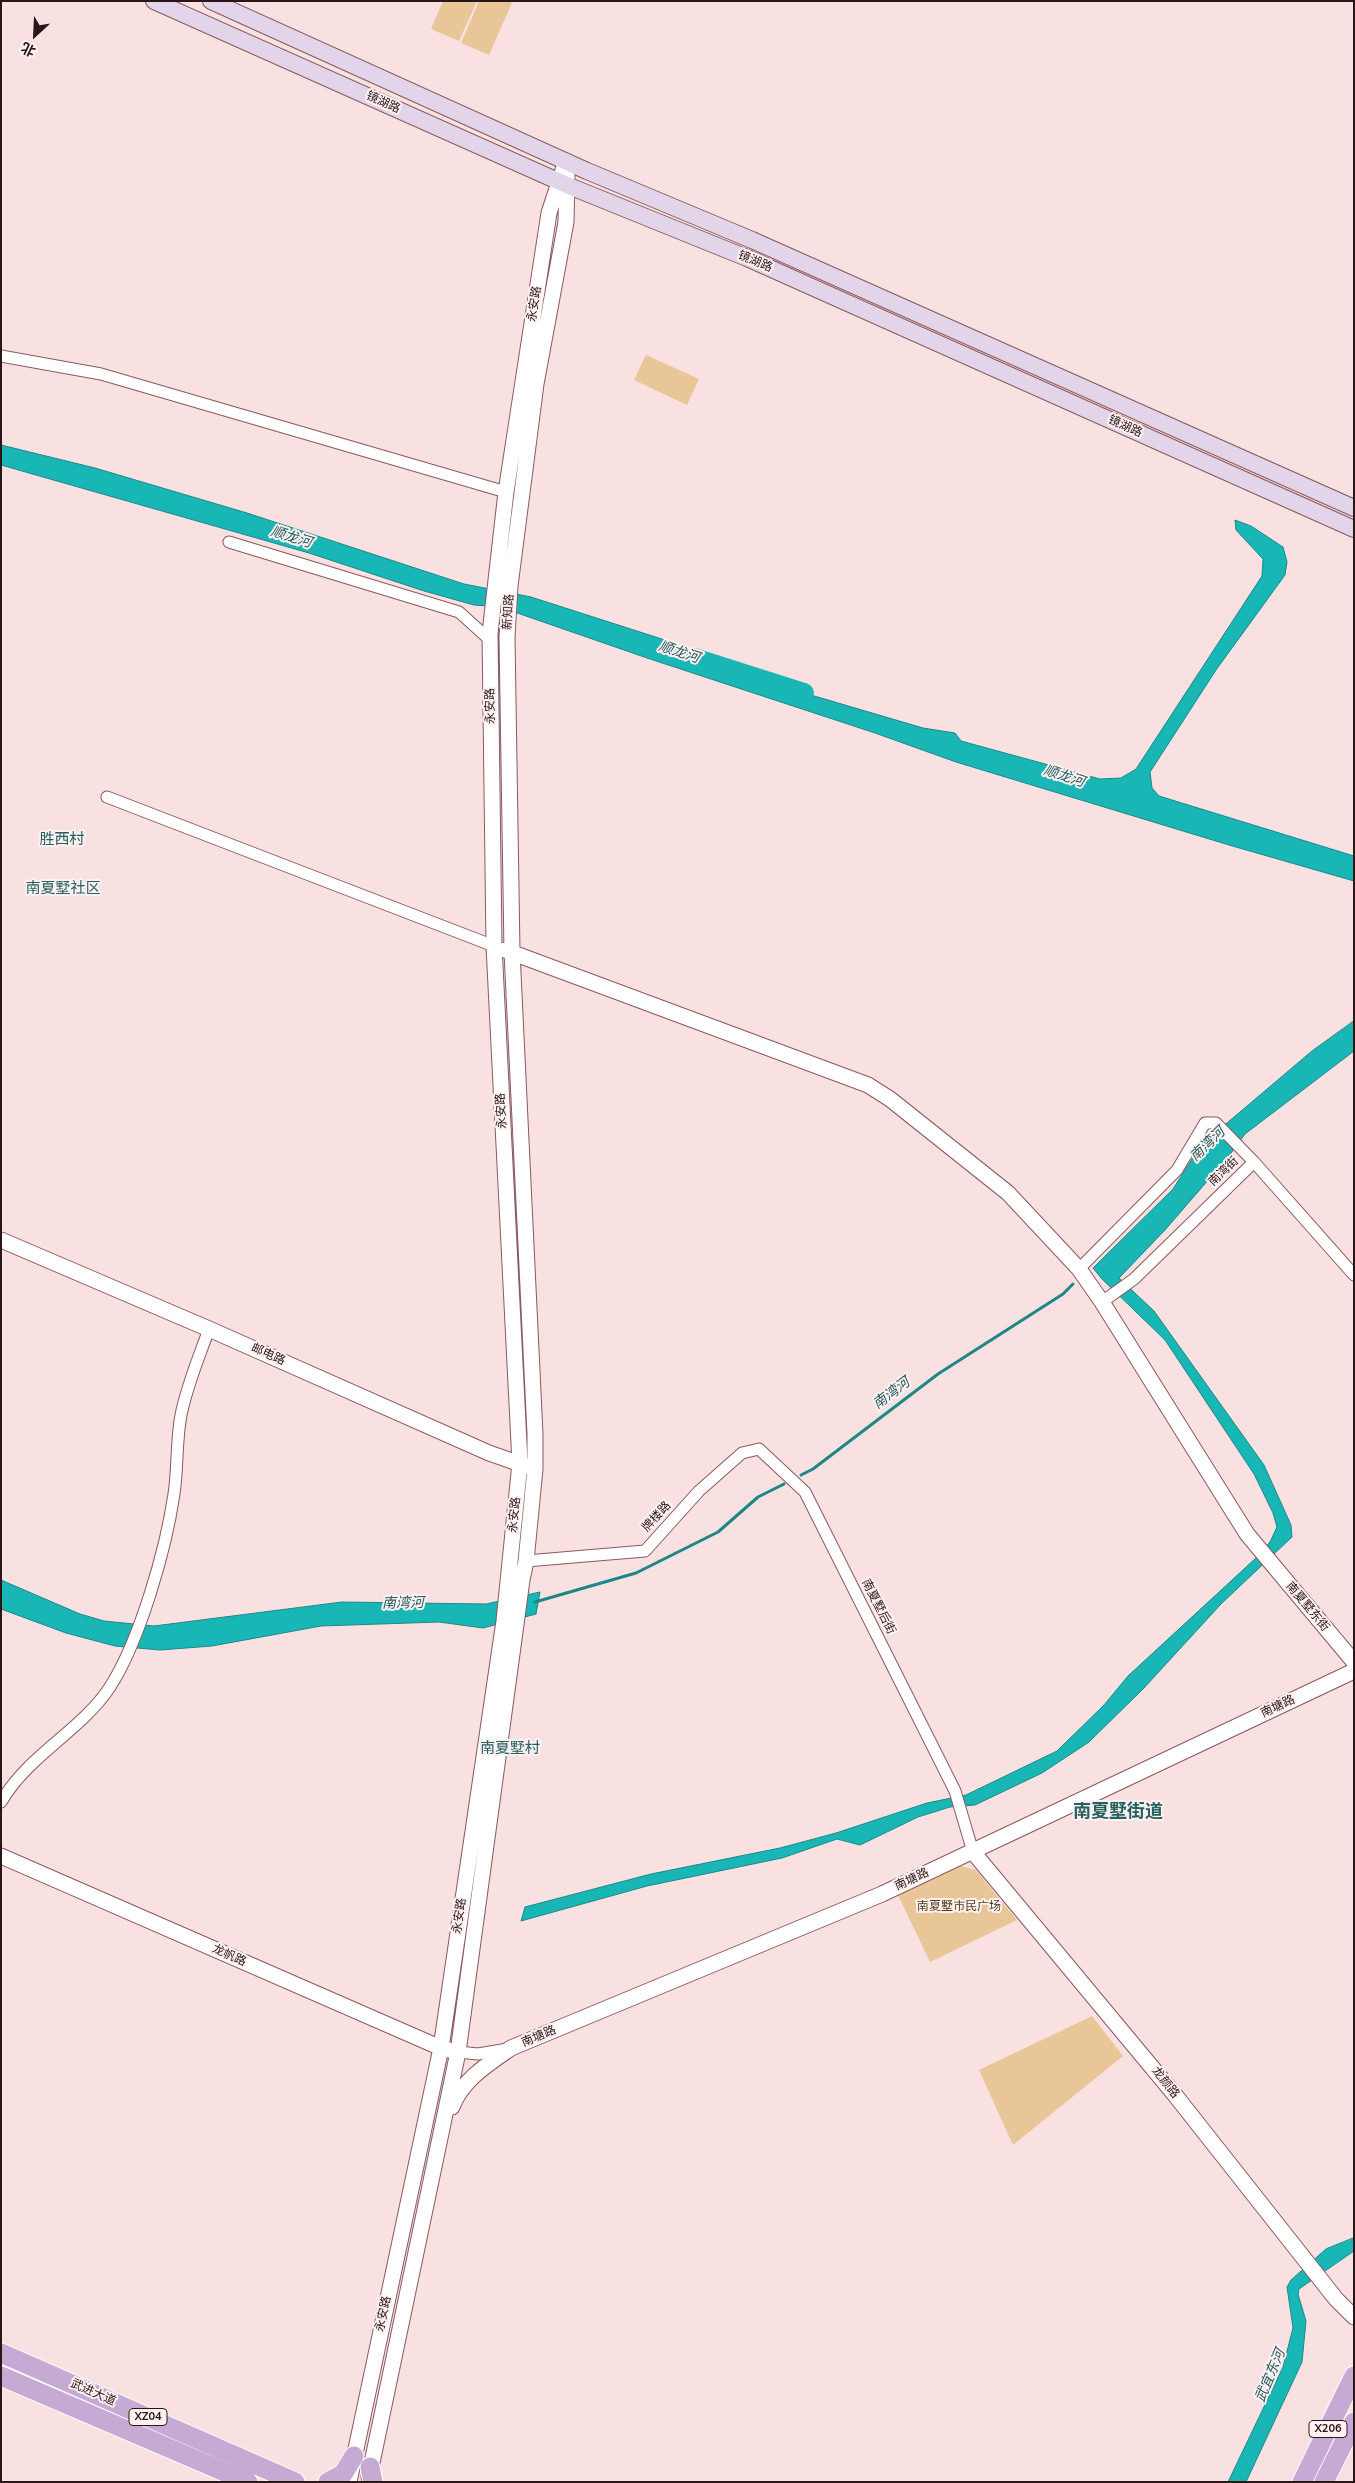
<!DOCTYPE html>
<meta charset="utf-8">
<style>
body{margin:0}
#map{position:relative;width:1355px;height:2483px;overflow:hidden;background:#f9e1e2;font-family:"Nunito Sans","Noto Sans SC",sans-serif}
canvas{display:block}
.frame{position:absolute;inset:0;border:2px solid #2a1618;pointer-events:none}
.north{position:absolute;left:10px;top:10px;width:50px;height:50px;-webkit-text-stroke:4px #fef1f2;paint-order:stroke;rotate:205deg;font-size:14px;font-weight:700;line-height:20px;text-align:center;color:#2a1618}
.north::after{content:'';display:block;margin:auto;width:18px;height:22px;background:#2a1618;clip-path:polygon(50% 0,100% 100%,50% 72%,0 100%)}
</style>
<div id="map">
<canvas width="1355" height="2483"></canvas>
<div class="frame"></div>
<div class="north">北</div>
</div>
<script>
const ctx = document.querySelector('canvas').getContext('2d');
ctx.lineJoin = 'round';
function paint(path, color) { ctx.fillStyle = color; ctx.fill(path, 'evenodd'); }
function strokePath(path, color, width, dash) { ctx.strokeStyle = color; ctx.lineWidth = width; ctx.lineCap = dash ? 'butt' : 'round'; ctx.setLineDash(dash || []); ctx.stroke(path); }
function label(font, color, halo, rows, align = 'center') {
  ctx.font = font + ' "Nunito Sans","Noto Sans SC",sans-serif'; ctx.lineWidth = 4; ctx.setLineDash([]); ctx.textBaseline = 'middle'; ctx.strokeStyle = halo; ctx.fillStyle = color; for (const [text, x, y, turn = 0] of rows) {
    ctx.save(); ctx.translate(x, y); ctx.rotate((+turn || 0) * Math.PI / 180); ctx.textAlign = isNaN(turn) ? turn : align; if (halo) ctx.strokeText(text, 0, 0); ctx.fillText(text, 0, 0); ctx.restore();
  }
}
paint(new Path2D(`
 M443 1H477L459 41 431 29Z
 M479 1H507L512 3 489 55 461 43Z
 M646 355 699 379 687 405 634 380Z
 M961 1866 976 1870 1017 1920 930 1962 898 1895Z
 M1092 2016 1123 2056 1013 2145 979 2070Z`), '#e9c698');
const water = new Path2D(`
 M1 445 95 468 247 513 464 584 531 597 668 641 726 670 923 728 955 733 961 741 1100 779 1121 778 1136 769 1262 576 1263 559 1236 530 1235 520 1251 526 1283 547 1287 562 1285 575 1216 670 1150 772 1152 788 1159 796 1354 856V881L1229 845 956 762 875 733 647 658 500 607 474 605 424 591 309 553 1 465Z
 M1354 1021V1051L1245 1134 1229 1156 1165 1230 1119 1278 1154 1311 1264 1465 1291 1525 1292 1537 1221 1604 1144 1688 1089 1742 1042 1773 975 1805 950 1807 918 1817 860 1845 837 1839 782 1858 647 1886 521 1921 525 1907 651 1874 780 1848 836 1833 927 1803 966 1795 1057 1751 1104 1705 1128 1676 1257 1557 1270 1542 1277 1527 1273 1513 1254 1474 1165 1340 1102 1279 1093 1268 1173 1189 1201 1145 1312 1051Z
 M1 1580 80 1614 104 1621 154 1626 342 1602 486 1604 540 1592 536 1614 483 1628 439 1622 321 1626 212 1646 160 1650 115 1646 66 1633 1 1609Z
 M1354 2238V2251L1299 2289 1298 2294 1306 2321 1302 2362 1246 2482H1228L1283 2367 1293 2328 1287 2287 1291 2280 1326 2249Z`);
paint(water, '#18b7b6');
strokePath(water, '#1d8787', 1);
strokePath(new Path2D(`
 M801 1475 813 1469 938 1374 1063 1294 1073 1284
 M535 1602 636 1573 718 1532 758 1497 784 1484`), '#1d8787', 3);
strokePath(new Path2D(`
 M694 658 804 693`), '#18b7b6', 20);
const minor = new Path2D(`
 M1 356 101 374 506 492
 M229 542 459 612 490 640
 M107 797 494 946
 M1079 1269 1177 1170 1205 1123H1216L1254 1162
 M1102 1302 1134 1279 1254 1162 1354 1275
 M526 1561 645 1551 699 1491 742 1453 759 1449 805 1492 955 1791 973 1852
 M1 1802C28 1755 81 1731 110 1687 140 1640 166 1549 174 1494 178 1468 176 1441 181 1415 187 1385 199 1357 209 1329
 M458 2052 478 2054 508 2049`);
const tertiary = new Path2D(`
 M505 950 868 1085 890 1099 1008 1193 1079 1269 1102 1302 1247 1534 1354 1662
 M1 1240 209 1329 489 1453 529 1467
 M973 1852 1175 2095 1336 2299 1354 2317
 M1 1856 441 2048 449 2050
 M452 2107C462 2080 488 2064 511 2048L882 1894 1354 1671
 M369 2477 458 2052 522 1580 526 1561 535 1469V1434L512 952 507 637 510 586 536 384 566 222 567 175
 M349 2482 441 2048 504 1621 520 1463 494 946 490 633 506 492 549 213 566 161`);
const secondary = new Path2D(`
 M154 1 569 186 747 258 1354 529
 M211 1 587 171 752 240 1354 508`);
const primary = new Path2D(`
 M1 2353 295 2482
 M1 2376 248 2482
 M370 2467 373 2482
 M328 2482 343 2474 354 2456
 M1302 2482 1354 2376
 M1324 2482 1354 2422`);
strokePath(minor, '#8a595d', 13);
strokePath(tertiary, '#8a595d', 17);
strokePath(secondary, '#8a595d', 18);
strokePath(primary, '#fff', 21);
strokePath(minor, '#fff', 11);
strokePath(tertiary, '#fff', 15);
strokePath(secondary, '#e2d5e9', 16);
strokePath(primary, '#c6aad3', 19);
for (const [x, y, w] of [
 [148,2417,38],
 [1328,2429,38]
]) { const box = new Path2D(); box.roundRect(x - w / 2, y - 8.5, w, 17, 4); ctx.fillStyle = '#fef1f2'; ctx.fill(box); strokePath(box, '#2a1618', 1); }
label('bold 11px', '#2a1618', null, [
 ["XZ04",148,2417],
 ["X206",1328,2429]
]);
label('12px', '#2a1618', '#fef1f2', [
 ["镜湖路",383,103,24],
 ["镜湖路",755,262,23],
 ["永安路",535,304,-81],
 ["镜湖路",1125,427,24],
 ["新知路",509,612,-86],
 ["永安路",491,706,-91],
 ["永安路",502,1111,-93],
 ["南湾街",1224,1172,-44],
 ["邮电路",268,1355,24],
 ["永安路",515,1515,-84],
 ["牌楼路",657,1517,-48],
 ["南夏墅后街",878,1607,63],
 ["南夏墅东街",1307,1607,50],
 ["南塘路",1278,1707,-25],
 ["南塘路",912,1880,-25],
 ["永安路",460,1916,-82],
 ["龙帆路",229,1956,24],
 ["南塘路",539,2037,-23],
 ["龙颜路",1165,2083,51],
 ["永安路",384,2314,-78],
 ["武进大道",93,2393,24]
]);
label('12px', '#543c1a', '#fef1f2', [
 ["南夏墅市民广场",959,1907]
]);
label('italic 14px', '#215a59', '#fef1f2', [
 ["顺龙河",291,538,17],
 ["顺龙河",679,653,18],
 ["顺龙河",1064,777,18],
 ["南湾河",1208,1145,-44],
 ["南湾河",892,1394,-37],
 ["南湾河",403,1604,-1],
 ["武宜东河",1271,2376,-67]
]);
label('15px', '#26605f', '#fef1f2', [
 ["胜西村",62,840],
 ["南夏墅社区",63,889],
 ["南夏墅村",510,1749]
]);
label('bold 18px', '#26605f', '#fef1f2', [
 ["南夏墅街道",1118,1813]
]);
</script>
